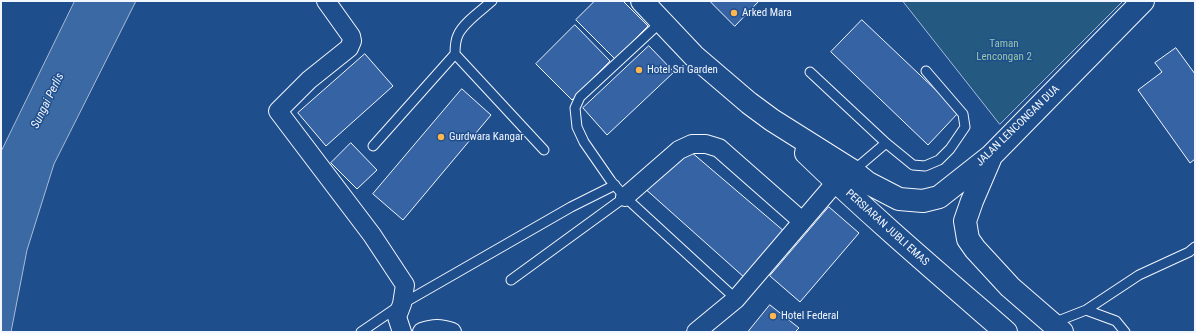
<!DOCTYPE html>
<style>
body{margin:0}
#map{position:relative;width:1196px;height:333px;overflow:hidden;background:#1f4e8c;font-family:"Roboto Condensed",sans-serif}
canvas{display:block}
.frame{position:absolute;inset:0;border:2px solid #f2f6ff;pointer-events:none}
</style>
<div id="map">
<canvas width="1196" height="333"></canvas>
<div class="frame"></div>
</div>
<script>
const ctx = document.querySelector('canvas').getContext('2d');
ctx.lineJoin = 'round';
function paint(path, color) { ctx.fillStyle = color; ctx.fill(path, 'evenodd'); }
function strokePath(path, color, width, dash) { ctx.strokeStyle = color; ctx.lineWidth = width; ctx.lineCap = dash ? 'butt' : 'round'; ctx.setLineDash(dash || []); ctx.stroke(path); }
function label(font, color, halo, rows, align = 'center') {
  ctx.font = font + ' "Roboto Condensed",sans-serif'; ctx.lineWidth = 3; ctx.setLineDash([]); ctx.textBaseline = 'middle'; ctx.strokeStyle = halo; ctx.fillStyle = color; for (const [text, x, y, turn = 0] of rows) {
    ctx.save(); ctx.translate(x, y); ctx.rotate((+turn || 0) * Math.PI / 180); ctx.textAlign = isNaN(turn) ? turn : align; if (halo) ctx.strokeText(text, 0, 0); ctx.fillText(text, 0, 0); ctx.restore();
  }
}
const green = new Path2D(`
 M903 1H1123L1000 124Z`);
paint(green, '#245a82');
strokePath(green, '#a8bbd7', 1);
const water = new Path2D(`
 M75 1H136L54 164 27 250 11 332H1V152Z`);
paint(water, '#3b69a3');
strokePath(water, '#a8bbd7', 1);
const building = new Path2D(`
 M595 1H623L648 26 615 59 576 20Z
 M710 1H759L735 26Z
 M862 20 959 112 928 145 831 52Z
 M575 25 610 61 572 100 536 64Z
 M649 46 674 72 607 135 583 108Z
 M1176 48 1195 74V159L1190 163 1138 90 1162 72 1155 63Z
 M365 54 393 86 326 146 298 113Z
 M462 89 491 115 403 220 373 194Z
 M351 143 377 170 357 189 331 163Z
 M690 151 785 232 745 278 642 186Z
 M829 207 859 233 800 302 770 276Z
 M770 305 799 328 795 332H748Z`);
paint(building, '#3563a3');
strokePath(building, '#f2f6ff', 1);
const service = new Path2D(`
 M492 1C482 10 463 23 458 35 455 41 455 47 455 54L544 150
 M661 22 580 97 575 108 577 127 584 142 611 181 625 197 736 299
 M810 72 886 143
 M373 146 455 54
 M853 171 886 143 913 165 925 166 939 160 950 149 965 127 963 114 926 71
 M511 280 625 197
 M1086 310 1116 321 1125 332
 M1053 323 1086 310 1139 275 1189 252 1195 247
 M361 332 402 304 571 207 615 185`);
const minor = new Path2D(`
 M326 1 351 36 352 41 349 48 309 80 278 111 372 235 405 285 402 304 397 317 402 332
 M625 197 679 150 692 144H706L719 148 802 221
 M422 332C433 328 441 328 452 332
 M696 332 736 299 836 182`);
const primary = new Path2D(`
 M642 1 694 56 749 103 772 120 853 171 868 183 899 199 923 201 939 197 991 156 1143 1
 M806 153C870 215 938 273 1006 332
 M990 159 972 201 965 221 968 239 975 249 1010 287 1062 332`);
strokePath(service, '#f2f6ff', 11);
strokePath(minor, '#f2f6ff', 20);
strokePath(primary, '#f2f6ff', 24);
strokePath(service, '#1f4e8c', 9);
strokePath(minor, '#1f4e8c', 18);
strokePath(primary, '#1f4e8c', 22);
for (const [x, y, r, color] of [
 [734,13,4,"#ffb74d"],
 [639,70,4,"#ffb74d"],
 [441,137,4,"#ffb74d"],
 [773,316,4,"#ffb74d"]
]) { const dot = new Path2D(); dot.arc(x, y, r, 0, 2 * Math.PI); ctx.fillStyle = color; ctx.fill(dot); strokePath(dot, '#1f4e8c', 1.5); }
label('11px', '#f2f6ff', '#1f4e8c', [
 ["Arked Mara",742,13],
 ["Hotel Sri Garden",647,70],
 ["Gurdwara Kangar",449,137],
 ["Hotel Federal",781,316]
], 'left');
label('11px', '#97c8a6', '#1f4e8c', [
 ["Taman",1004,44],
 ["Lencongan 2",1004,57]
]);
label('11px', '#f2f6ff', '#1f4e8c', [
 ["JALAN LENCONGAN DUA",1018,126,-44],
 ["PERSIARAN JUBLI EMAS",887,228,42]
]);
label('italic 12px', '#f2f6ff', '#1f4e8c', [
 ["Sungai Perlis",48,101,-64]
]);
</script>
